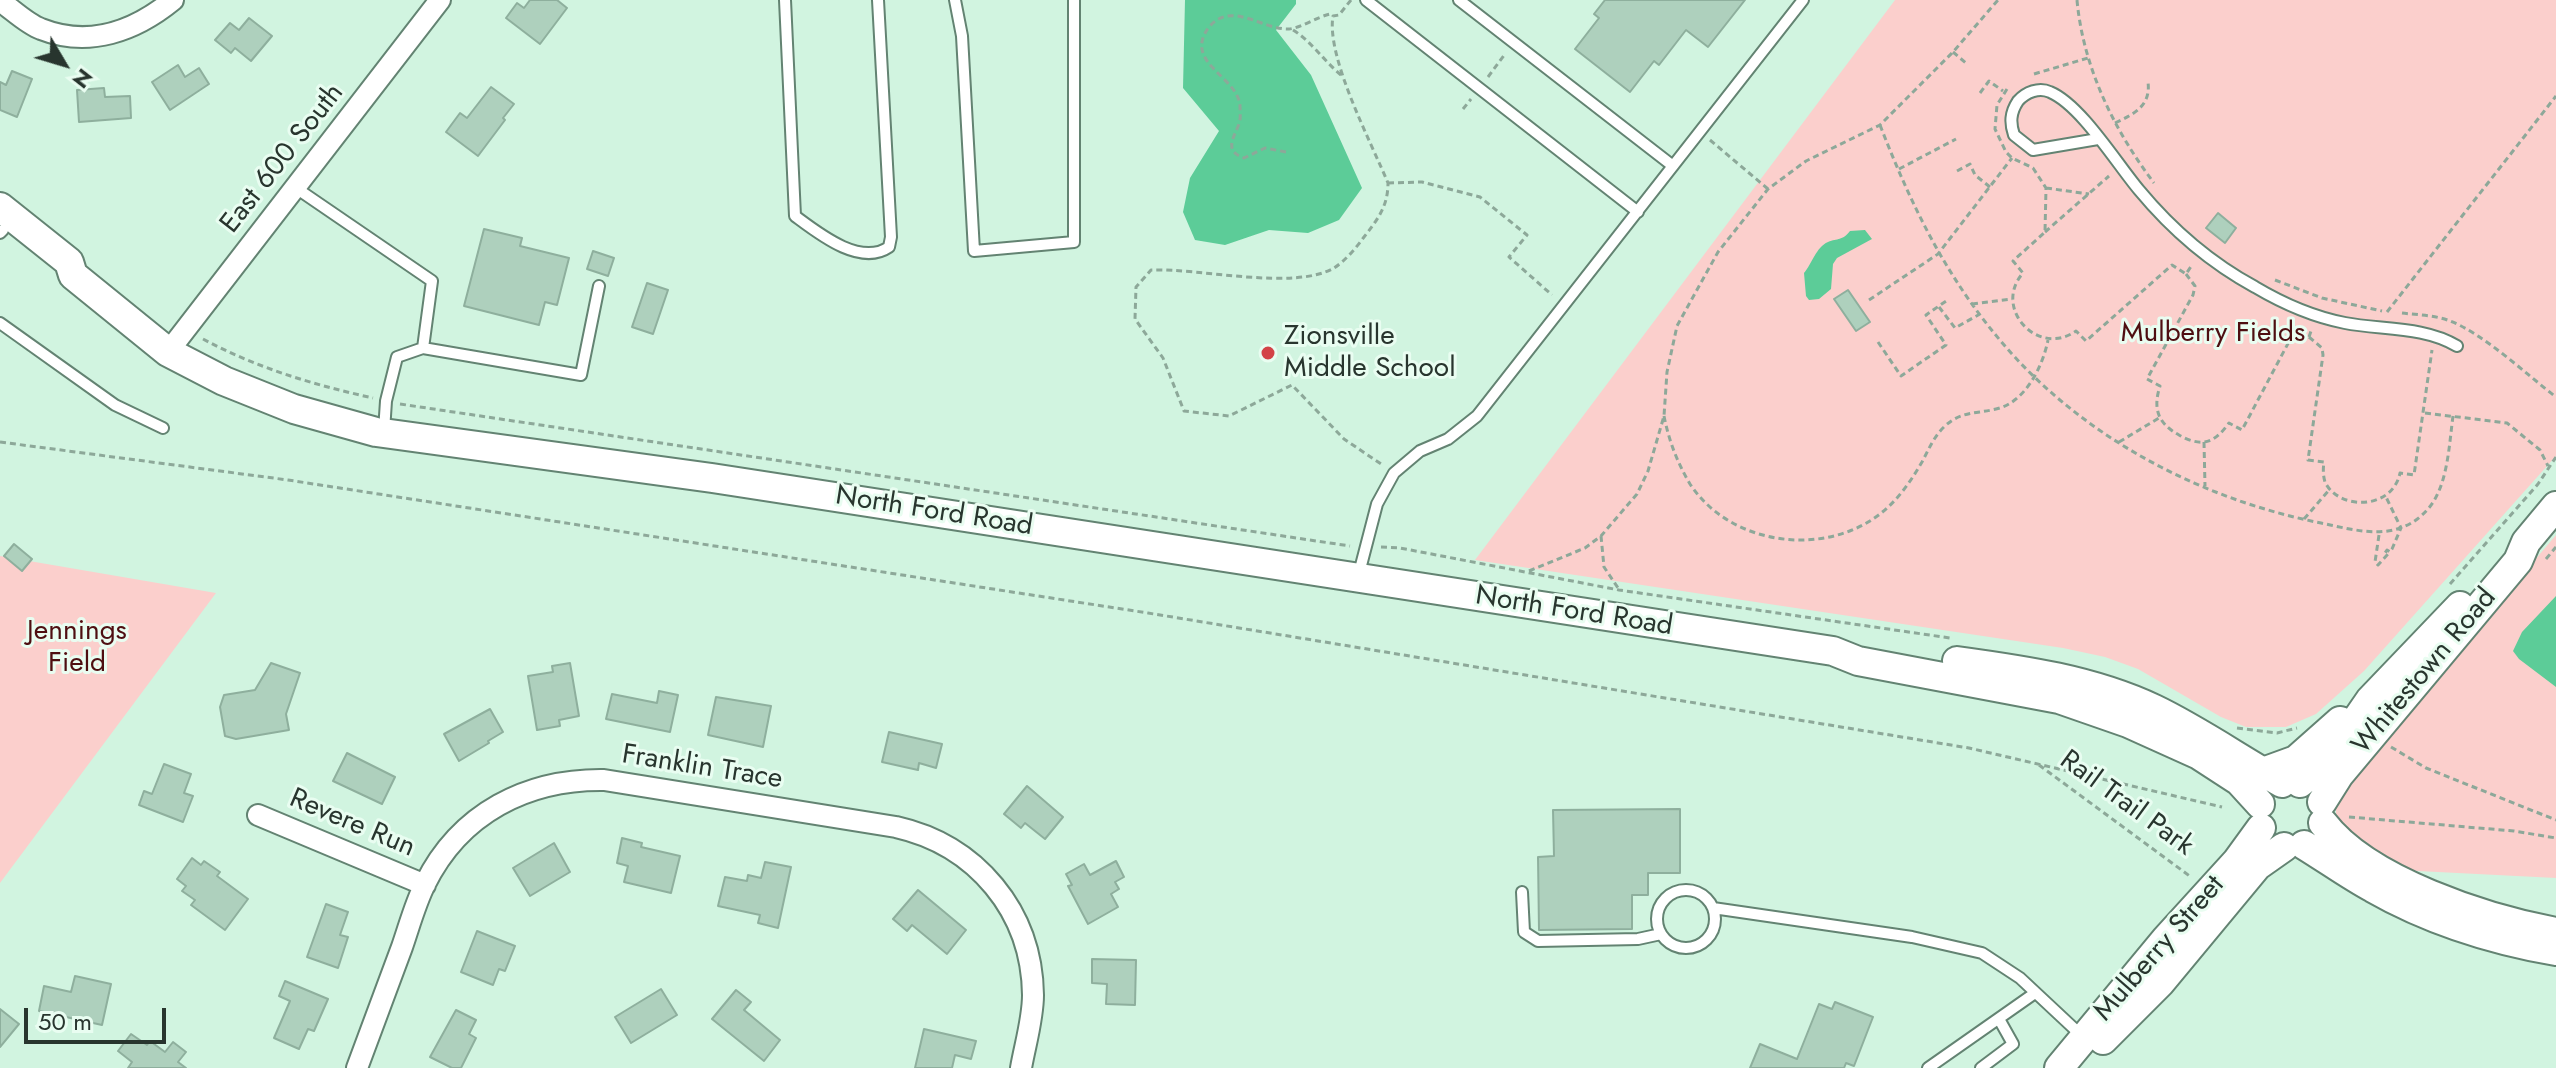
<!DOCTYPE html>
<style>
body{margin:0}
#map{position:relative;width:2556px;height:1068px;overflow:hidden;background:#d1f4e0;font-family:Jost,sans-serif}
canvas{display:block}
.north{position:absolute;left:24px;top:24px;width:80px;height:80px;-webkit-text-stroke:6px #e9fdf1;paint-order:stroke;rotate:128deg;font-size:22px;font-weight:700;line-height:32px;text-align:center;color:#28352e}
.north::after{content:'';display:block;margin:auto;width:28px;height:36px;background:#28352e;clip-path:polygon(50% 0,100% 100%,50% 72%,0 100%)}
.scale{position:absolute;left:24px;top:1008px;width:142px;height:36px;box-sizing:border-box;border:4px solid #28352e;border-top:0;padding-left:10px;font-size:24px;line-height:28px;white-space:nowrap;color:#28352e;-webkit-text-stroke:6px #e9fdf1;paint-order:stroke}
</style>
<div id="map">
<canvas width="2556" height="1068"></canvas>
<div class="north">N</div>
<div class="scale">50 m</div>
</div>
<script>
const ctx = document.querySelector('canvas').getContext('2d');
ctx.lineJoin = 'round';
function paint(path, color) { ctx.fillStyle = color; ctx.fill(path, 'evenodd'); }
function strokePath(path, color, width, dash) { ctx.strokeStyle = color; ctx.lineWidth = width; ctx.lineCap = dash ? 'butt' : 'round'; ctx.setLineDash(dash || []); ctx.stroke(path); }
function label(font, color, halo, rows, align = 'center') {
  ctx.font = font + ' Jost,sans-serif'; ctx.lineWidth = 6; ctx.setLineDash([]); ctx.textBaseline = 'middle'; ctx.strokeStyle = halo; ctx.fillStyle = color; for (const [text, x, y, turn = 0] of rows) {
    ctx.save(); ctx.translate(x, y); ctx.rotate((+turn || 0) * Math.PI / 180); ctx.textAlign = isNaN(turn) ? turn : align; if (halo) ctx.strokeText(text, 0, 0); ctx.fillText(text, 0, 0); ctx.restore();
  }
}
paint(new Path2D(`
 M1895 0H2556V456L2364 671 2316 714 2286 727H2246L2221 717 2138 669 2105 657 2063 648 1475 560Z
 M2556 535V878L2398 870 2336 824V807L2340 790Z
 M0 556 216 593 0 883Z`), '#fbcfcc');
paint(new Path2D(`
 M1185 0H1296V4L1276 30 1311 75 1362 188 1339 220 1308 233 1269 230 1225 245 1195 240 1183 212 1190 178 1219 131 1183 88Z
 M1865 230 1872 239 1837 258 1833 264 1831 289 1819 299 1809 300 1806 296 1804 273C1812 264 1816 247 1828 242 1838 238 1842 241 1850 231Z
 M2556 596V687L2519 659 2513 651 2522 632Z`), '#5ccc98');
const building = new Path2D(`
 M530 0H557L567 8 540 44 506 18 517 3 524 8Z
 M1605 0H1745L1708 47 1686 30 1659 65 1654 61 1630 92 1575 49 1599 18 1594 14Z
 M249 18 272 36 251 61 235 48 231 53 215 40 230 23 239 30Z
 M178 65 185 77 199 68 209 84 170 110 152 82Z
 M12 71 32 79 17 117 0 110V82L6 85Z
 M491 87 514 104 503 118 505 120 478 156 446 132 460 113 467 118Z
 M104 88 105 97 130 96 131 118 79 122 77 90Z
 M2218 213 2236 228 2225 243 2206 228Z
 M484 229 522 238 520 246 569 258 557 305 545 302 539 325 464 306Z
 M593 251 614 258 608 276 587 269Z
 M647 283 668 290 653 334 632 327Z
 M1848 290 1870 322 1856 331 1834 299Z
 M14 544 32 559 22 571 4 556Z
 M271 663 300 673 286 714 289 730 236 739 225 736 220 707 224 695 255 690Z
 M570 663 579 716 559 720 560 726 537 730 528 676 553 672 552 666Z
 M659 691 678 695 670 732 606 719 612 694 657 703Z
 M716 697 771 706 763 747 708 735Z
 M490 709 503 732 488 741 489 743 459 761 444 734Z
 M889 732 942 744 936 768 919 763 918 770 882 762Z
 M347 753 395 777 382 804 333 781Z
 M164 764 191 774 184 793 193 796 183 822 139 805 144 791 152 794Z
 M1027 786 1063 817 1045 839 1025 823 1021 828 1004 814Z
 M1680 809V873H1648V895H1632V929L1539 930 1538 857 1554 856 1553 810Z
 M622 838 642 843 641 847 680 856 671 893 624 882 628 866 617 863Z
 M554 843 570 872 530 896 513 868Z
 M192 858 201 865 204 861 220 872 217 876 248 899 225 930 191 905 195 900 182 891 186 886 177 879Z
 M1116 861 1124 877 1115 882 1119 889 1111 894 1118 907 1088 924 1068 886 1072 885 1066 874 1084 864 1090 875Z
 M765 862 791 867 778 928 758 923 760 915 718 906 725 877 747 881 748 875 761 878Z
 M918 890 966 930 947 954 912 925 907 931 893 919Z
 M326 904 348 912 340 935 348 937 338 968 307 957Z
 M477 931 515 946 505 971 499 969 493 985 461 972Z
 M1092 959 1136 960 1135 1005 1106 1004 1107 984 1092 983Z
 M75 976 111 984 102 1025 39 1011 44 986 71 992Z
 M285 981 328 999 314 1031 308 1029 299 1049 274 1038 290 1001 279 996Z
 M661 989 677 1015 631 1043 615 1017Z
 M736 990 751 1002 744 1010 780 1040 764 1061 712 1019Z
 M1835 1002 1873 1017 1854 1066 1846 1063 1844 1068H1750L1760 1044 1797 1059 1819 1004 1832 1009Z
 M0 1009 19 1024 0 1047Z
 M456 1010 476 1020 469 1034 476 1038 461 1068H452L430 1057Z
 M924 1029 976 1041 971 1059 955 1055 952 1068H915Z
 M131 1034 147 1045 150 1041 165 1052 173 1042 186 1052 178 1062 186 1068H128L132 1062 118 1051Z`);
paint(building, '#aed0bd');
strokePath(building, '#8eaf9d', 2);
const lane = new Path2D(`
 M785 0 795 216C818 233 860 267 889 247L891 237 878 0
 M955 0 962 36 974 251 1074 242V0
 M1366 0 1638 212
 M1459 0 1673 166
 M2098 139 2033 150 2014 135C2010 123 2010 113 2018 101 2026 92 2039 87 2050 92 2081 105 2117 164 2139 190 2173 231 2209 262 2255 287 2282 303 2314 317 2345 323 2381 330 2424 326 2457 346
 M296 188 432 281 423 348 581 375 599 286
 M0 233 3 230
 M0 323 115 405 163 428
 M384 431 386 401 397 357 423 348
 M1358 577 1377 504 1394 473 1420 451 1448 439 1477 416 1803 0
 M1657 919a29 29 0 1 1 58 0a29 29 0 1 1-58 0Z
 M1522 892 1524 932 1538 941 1638 939 1661 934
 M1713 908 1912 937 1982 953 2020 978 2082 1036
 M1928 1068 2035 993
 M1981 1068 2013 1044 1999 1019`);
const street = new Path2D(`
 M0 1C13 10 27 24 41 29 89 48 135 31 173 0
 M168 352 440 0
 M258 815 425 885
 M357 1068C372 1028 387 988 402 947 409 927 415 904 425 884 460 813 527 779 604 780L896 827C976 845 1032 911 1033 995 1033 1019 1025 1045 1021 1068`);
const secondary = new Path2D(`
 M0 207 69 262 73 275 168 352 224 381 294 409 376 432 712 478 1833 651 1858 661 2059 699 2128 723 2199 755 2239 781 2260 804
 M1957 661C2023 670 2093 680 2154 709 2198 730 2239 759 2282 783
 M2263 772 2296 760 2340 721
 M2300 783 2330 758 2370 700 2460 606
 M2322 802 2339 775 2518 561 2526 542 2556 506
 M2323 823C2367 881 2486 919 2556 932
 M2304 845C2327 859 2349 875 2373 888 2429 920 2493 940 2556 951
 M2103 1040 2160 983 2257 866 2284 847
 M2059 1068 2166 939 2237 861 2261 828`);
strokePath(lane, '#638372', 14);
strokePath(street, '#638372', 24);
strokePath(secondary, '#638372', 32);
strokePath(new Path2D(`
 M1351 0 1339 15 1333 16C1326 57 1371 142 1388 183 1388 206 1378 219 1364 237 1356 248 1345 261 1334 268 1294 291 1200 268 1151 270L1136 287 1135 319 1163 358 1184 411 1229 416 1292 385 1344 439 1384 466
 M2077 0C2083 67 2114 130 2154 183
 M1293 30C1311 41 1325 62 1342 76
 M1953 52 1967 64
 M2034 74 2088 58
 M1488 77 1505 54
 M2007 89 1997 105 1995 129 2006 152 2012 158 2033 168 2046 188 2045 232 2013 261 2023 273C1992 308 2038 358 2076 331L2086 341 2172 265 2186 274 2192 265
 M1980 93 1989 81 2003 91
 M1463 109 1471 99
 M2115 123C2134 114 2151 106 2148 82
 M1880 125C1913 210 1950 285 2012 354 2092 442 2205 500 2321 523 2359 531 2398 543 2428 509 2448 486 2449 445 2453 416
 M1710 140 1768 189
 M1286 152 1265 148 1244 158C1224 151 1233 139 1239 124 1241 118 1240 112 1240 106 1238 76 1182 63 1209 27 1232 0 1262 30 1289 29 1301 28 1317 17 1330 14L1333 16
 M1899 169 1956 139
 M1957 171 1970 164 1975 175 1990 187
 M1388 183 1422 182 1480 197 1527 235 1509 257 1552 295
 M2046 188 2089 194
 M2045 232 2109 176
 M2186 274 2195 286 2193 295 2147 379 2160 386C2153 408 2157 423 2179 435 2186 439 2195 443 2204 442 2215 441 2223 431 2229 423L2242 430 2292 336 2309 337 2312 328
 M2275 280 2322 298 2382 311
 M1869 300 1938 254 2012 158
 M1972 304 2012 299
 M1939 307 1955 328 1980 314
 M2387 312 2556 96
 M2402 313C2418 315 2435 315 2450 321 2484 334 2526 374 2556 397
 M2309 337 2322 348 2323 355 2308 460 2324 462C2323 468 2323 476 2325 482 2338 510 2392 511 2400 473L2414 475 2432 350
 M203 339C257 368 314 385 373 398
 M1878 342 1901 376 1946 345 1926 315 1949 299
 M400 404 1350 546
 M2425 413 2507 423 2540 450 2548 466
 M1664 416C1669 441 1677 462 1690 484 1730 545 1823 558 1880 514 1898 500 1911 481 1922 462 1929 449 1934 436 1945 426 1961 411 1976 414 1996 409 2025 403 2043 366 2048 340
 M0 442 288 480 1148 613 1969 748 2222 807
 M2119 442 2159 418
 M2204 442 2205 486
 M2304 519 2330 489
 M2379 535 2375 562 2378 565 2388 554 2385 553 2387 550 2390 552 2392 549 2401 528 2386 497
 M1601 536 1604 567 1618 588
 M1381 547 1400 548 1619 590 1950 638
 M2546 559 2556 547
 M1529 571 1585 548 1601 536 1637 494 1648 471 1664 416 1667 372 1677 326 1718 252 1768 189 1806 161 1880 125 1953 52 1998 0
 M2450 584 2538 484 2556 457
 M2237 728 2277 733 2297 728
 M2391 747 2426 768 2556 820
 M2039 765 2191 877
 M2349 817 2514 831 2556 838`), '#8da899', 3, [6, 4]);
strokePath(lane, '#fff', 10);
strokePath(street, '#fff', 20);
strokePath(secondary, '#fff', 28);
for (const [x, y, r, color] of [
 [1268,353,8,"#d34347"]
]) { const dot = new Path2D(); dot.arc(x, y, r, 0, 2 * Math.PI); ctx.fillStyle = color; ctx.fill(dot); strokePath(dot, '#e9fdf1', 3); }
label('28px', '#28352e', '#e9fdf1', [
 ["East 600 South",283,159,-52],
 ["North Ford Road",934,512,9],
 ["North Ford Road",1574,612,9],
 ["Whitestown Road",2425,672,-50],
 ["Franklin Trace",702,768,9],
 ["Rail Trail Park",2126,804,36],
 ["Revere Run",352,824,23],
 ["Mulberry Street",2160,949,-49]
]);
label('28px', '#4e0e11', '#e9fdf1', [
 ["Mulberry Fields",2213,334],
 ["Jennings",77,632],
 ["Field",77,664]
]);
label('28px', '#28352e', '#e9fdf1', [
 ["Zionsville",1284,337],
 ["Middle School",1284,369]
], 'left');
</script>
